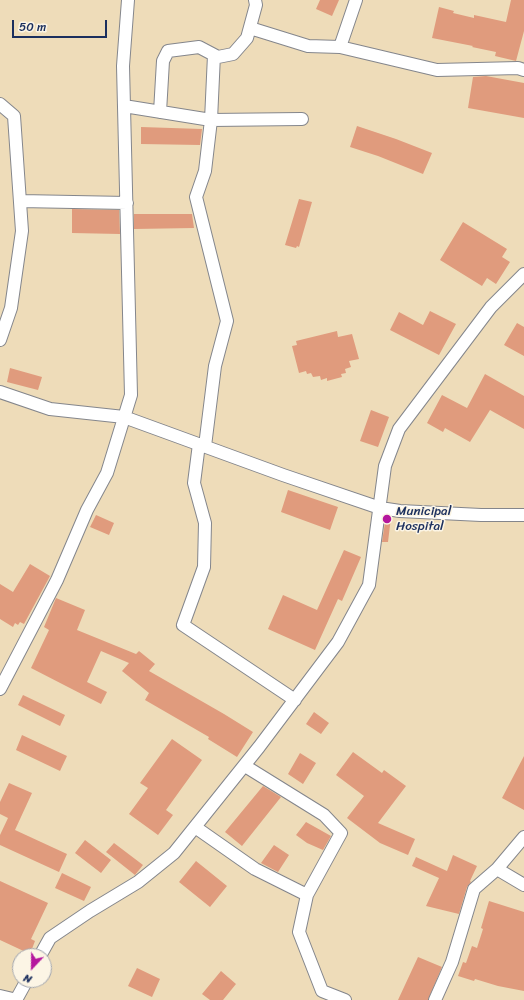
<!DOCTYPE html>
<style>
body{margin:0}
#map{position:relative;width:524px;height:1000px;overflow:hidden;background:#eedcb9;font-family:Sriracha,sans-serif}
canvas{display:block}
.north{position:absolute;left:12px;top:948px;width:40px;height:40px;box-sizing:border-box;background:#fcf5e5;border:1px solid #a2a6af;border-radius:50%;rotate:202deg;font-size:11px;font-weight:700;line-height:16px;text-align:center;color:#1b2f5e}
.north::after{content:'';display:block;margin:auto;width:14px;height:18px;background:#b5179e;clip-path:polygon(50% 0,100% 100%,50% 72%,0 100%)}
.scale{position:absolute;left:12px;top:20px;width:95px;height:18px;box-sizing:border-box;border:2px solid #1b2f5e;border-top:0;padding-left:5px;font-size:12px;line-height:14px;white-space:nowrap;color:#1b2f5e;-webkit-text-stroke:3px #fcf5e5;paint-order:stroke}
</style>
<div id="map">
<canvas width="524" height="1000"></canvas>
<div class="north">N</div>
<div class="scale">50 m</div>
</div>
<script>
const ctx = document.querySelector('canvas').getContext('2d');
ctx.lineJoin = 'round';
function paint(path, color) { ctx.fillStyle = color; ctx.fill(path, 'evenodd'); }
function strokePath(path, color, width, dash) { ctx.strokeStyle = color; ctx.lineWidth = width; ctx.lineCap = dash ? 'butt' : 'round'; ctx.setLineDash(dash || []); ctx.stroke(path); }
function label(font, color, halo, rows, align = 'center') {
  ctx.font = font + ' Sriracha,sans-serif'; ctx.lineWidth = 3; ctx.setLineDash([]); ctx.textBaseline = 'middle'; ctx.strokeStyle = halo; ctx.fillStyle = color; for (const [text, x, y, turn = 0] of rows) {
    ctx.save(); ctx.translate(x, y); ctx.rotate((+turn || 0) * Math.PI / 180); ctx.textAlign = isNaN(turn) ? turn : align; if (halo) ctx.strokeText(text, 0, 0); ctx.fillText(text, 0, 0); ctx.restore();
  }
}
paint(new Path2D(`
 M320 0H339L332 16 316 9Z
 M511 0H524V31L516 61 495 56 496 52 472 47 473 46 432 38 439 7 454 11 453 13 474 18V15L506 22Z
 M486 76 524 83V118L468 108 473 77Z
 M357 126 396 139 432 153 423 174 378 156 350 147Z
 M141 127 202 129 200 145 141 144Z
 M299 199 312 202 299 247 297 246 296 248 285 245Z
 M72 209 119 210 120 234 72 233Z
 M134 214H192L194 228 134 229Z
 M463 222 507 249 502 257 510 262 496 284 487 278 482 286 440 260Z
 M430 311 456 324 439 355 390 330 399 312 423 325Z
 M517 323 524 327V356L504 345Z
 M337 331 338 337 352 334 359 359 349 361 351 367 345 369 346 373 341 374 342 377 327 381V378L321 380 320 376 313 377 311 373 307 374 306 371 299 373 292 346 297 345 296 341Z
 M10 368 42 377 38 390 7 382Z
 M485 374 524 396V429L490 410 470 442 445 428 443 432 427 423 442 395 467 408Z
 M371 410 389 417 378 447 360 441Z
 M288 490 338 507 330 530 281 512Z
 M96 515 114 523 109 535 90 527Z
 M386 516 391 517 388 542H382Z
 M344 550 361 557 342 601 338 599 315 650 268 629 283 595 317 610Z
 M30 564 50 576 24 624 20 622 18 625 15 623 13 627 0 619V584L13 592Z
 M56 598 85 610 77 630 136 654 139 651 155 664 149 671 224 714 253 732 237 757 208 739 209 737 145 700 149 693 122 671 129 663 101 651 87 682 107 692 101 704 31 668 49 630 44 627Z
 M23 695 65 715 60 726 18 705Z
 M314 712 329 723 321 734 306 724Z
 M22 735 67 756 60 771 16 750Z
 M172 739 202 760 166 810 173 815 158 835 129 814 148 788 140 783Z
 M353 752 382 773 384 770 406 786 378 823 415 839 408 855 380 843 347 818 364 796 336 775Z
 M300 753 316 763 303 784 288 774Z
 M524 756V810L502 798Z
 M9 783 32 793 15 830 67 854 59 872 0 845V835L8 818 0 814V802Z
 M263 786 281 797 242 846 225 832Z
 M306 822 331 836 323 850 307 843 296 835Z
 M85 840 111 860 101 873 75 853Z
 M114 843 143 865 135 875 106 852Z
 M274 845 289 855 278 872 261 863Z
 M453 855 477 866 470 881 471 882 467 887 459 914 426 906 439 878 412 866 416 857 447 871Z
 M196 861 227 886 210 907 179 882Z
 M62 873 91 887 84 901 55 888Z
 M0 881 48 903 31 939 35 941 30 954 0 940Z
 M489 901 524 912V991L498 986 475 979 474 981 458 976 463 962 466 963 472 946 477 948 483 929 481 928Z
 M418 957 442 967 428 1000H398Z
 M137 968 160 979 152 997 128 986Z
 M221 971 236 984 223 1000H210L202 994Z`), '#e09b7d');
const minor = new Path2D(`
 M250 28 308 46 340 47 437 70 518 68 524 70
 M340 47 356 0
 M0 104 14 116 22 231 11 308 0 340
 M124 106 211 120 302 119
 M160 112 163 61 168 51 199 47 218 57 233 54 247 38 256 5 255 0
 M20 201 127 203
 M0 392 50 409 124 417 283 475 380 508 400 511 481 515H524
 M199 444 194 483 205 523 204 567 183 625 295 700
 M205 446 215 366 227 321 196 197 205 171 211 120 214 55
 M0 689 57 580 87 510 107 473 131 395 123 66 128 0
 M245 766 324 815 341 833 307 895 299 932 322 991 345 1000
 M195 827 255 869 307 895
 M497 869 524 885
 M40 956 50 938 90 911 138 882 174 853 259 747 338 642 369 585 385 466 399 429 491 307 524 274
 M0 996 17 1000
 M16 1000 27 980
 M435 1000 452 962 474 889 497 869 524 837`);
strokePath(minor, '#84868c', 14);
strokePath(minor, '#fff', 12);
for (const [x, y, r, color] of [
 [387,519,5,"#b5179e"]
]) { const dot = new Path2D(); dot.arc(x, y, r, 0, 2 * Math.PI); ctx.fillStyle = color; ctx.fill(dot); strokePath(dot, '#fcf5e5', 1.5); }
label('13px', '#1b2f5e', '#fcf5e5', [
 ["Municipal",396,512],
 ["Hospital",396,527]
], 'left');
</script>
